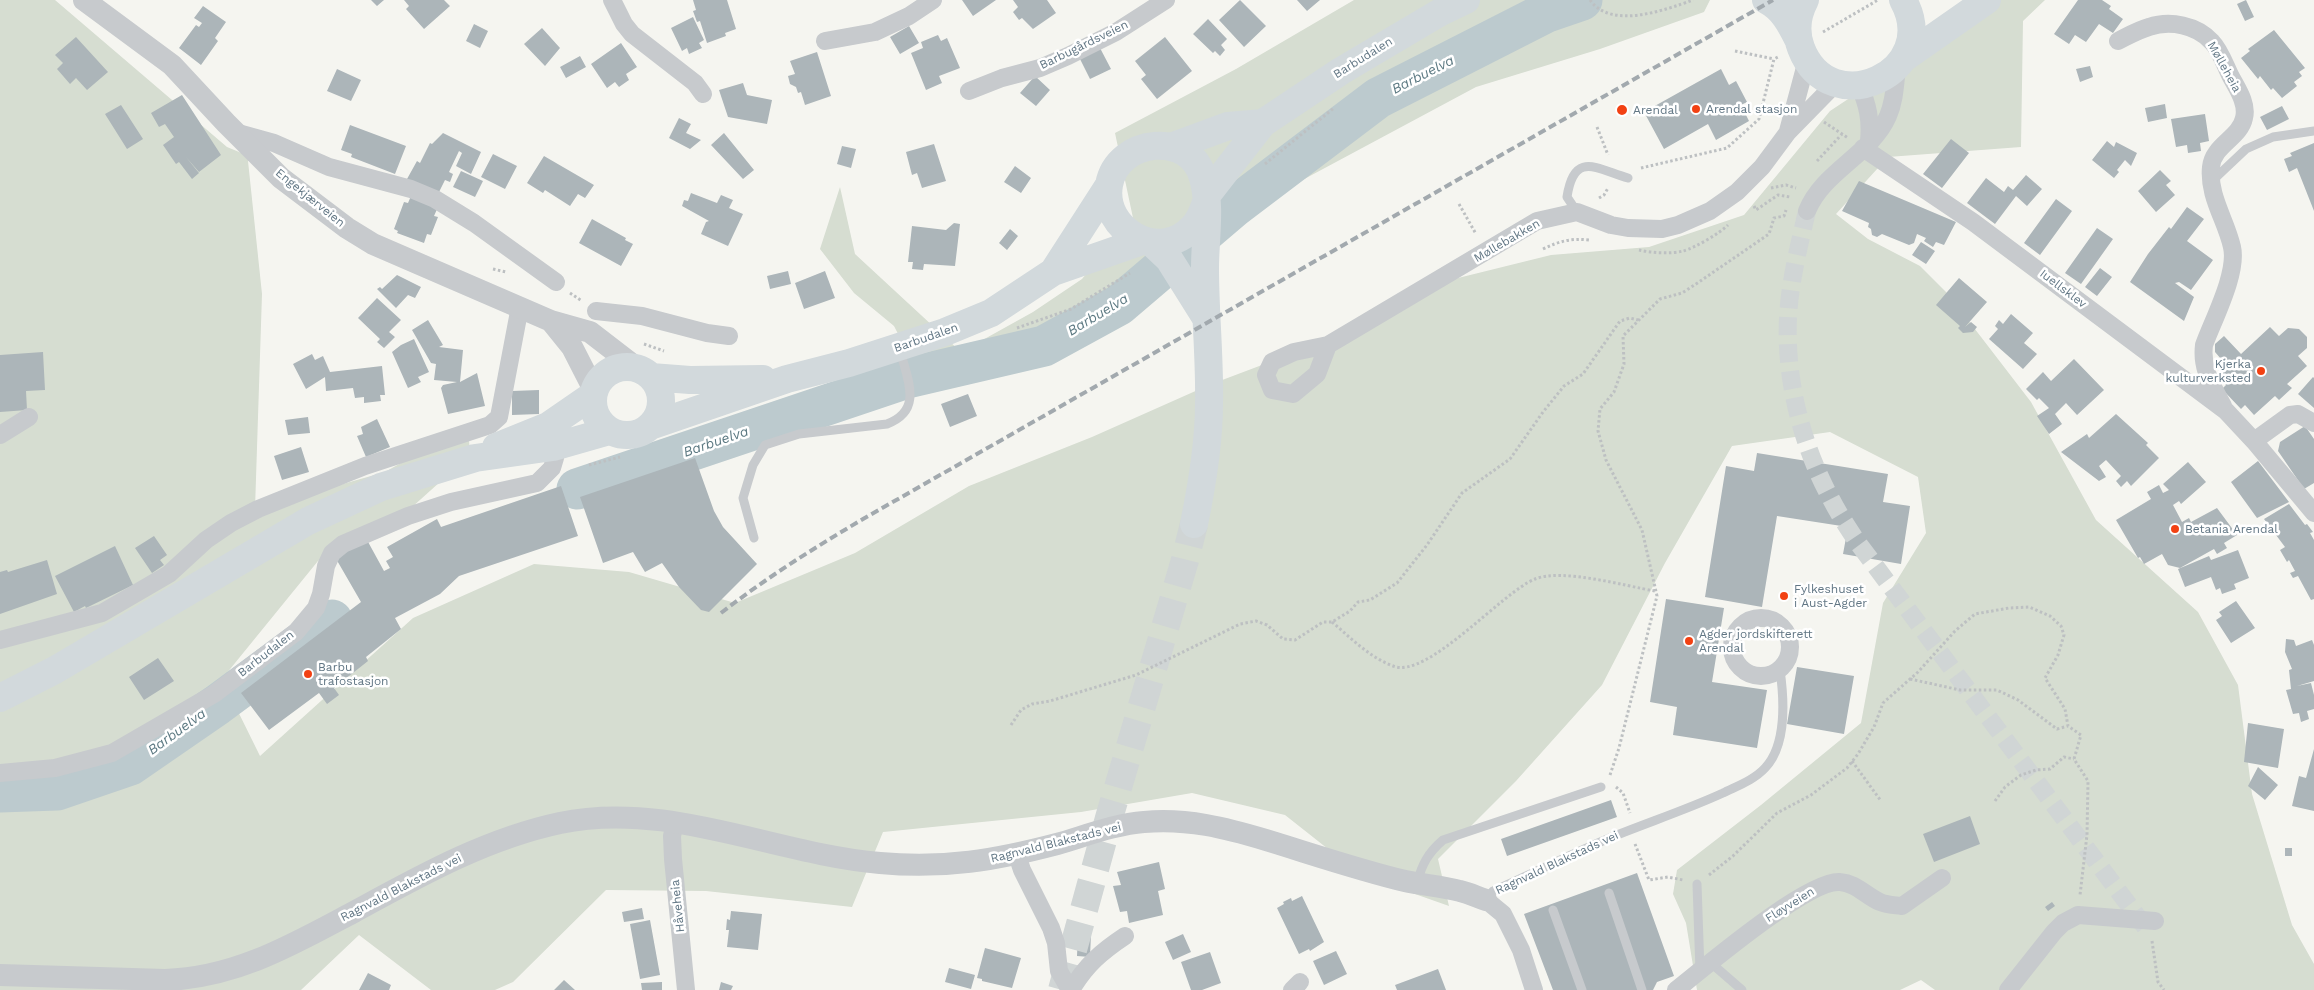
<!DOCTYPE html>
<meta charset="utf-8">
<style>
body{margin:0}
canvas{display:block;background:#f5f5f0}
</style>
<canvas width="2314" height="990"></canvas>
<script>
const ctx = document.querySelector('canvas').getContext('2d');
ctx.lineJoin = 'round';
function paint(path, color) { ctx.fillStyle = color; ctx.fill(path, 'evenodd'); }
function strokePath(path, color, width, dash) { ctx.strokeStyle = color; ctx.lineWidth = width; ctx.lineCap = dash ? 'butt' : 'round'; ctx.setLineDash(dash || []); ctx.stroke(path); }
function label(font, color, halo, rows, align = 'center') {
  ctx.font = font + ' "Work Sans",sans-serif'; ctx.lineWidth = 5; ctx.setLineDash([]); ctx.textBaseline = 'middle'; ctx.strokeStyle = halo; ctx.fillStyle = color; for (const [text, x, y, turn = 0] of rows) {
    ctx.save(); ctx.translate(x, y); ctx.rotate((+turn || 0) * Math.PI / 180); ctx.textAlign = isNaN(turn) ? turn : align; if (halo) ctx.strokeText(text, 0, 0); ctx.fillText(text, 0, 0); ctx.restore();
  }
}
paint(new Path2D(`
 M0 0H55L227 147 256 159 248 161 262 294 255 509 385 472 468 425 470 455 401 517 318 561 222 679 260 756 413 618 534 564 629 572 735 603 855 553 969 486 1092 437 1209 385 1336 337 1454 279 1551 255 1649 247 1744 215 1830 111 1942 37 1985 0H2045L2023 21 2021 147 1888 157 1836 214 1868 239 1920 266 1948 294 2031 402 2096 520 2198 612 2238 685 2252 794 2292 925 2314 964V990H1935L1921 980 1900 990H1697L1686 923 1673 894 1677 870 1761 805 1861 723 1883 603 1926 533 1918 477 1830 432 1732 446 1665 563 1602 685 1516 781 1438 859 1449 906 1361 875 1285 815 1192 793 1081 812 883 832 852 907 706 891 606 890 513 982 495 990H431L359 935 301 990H0Z
 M1354 0H1710L1704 12 1600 49 1476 87 1239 214 1136 305 1017 364 924 385 894 326 854 293 820 249 840 187 855 254 961 352 1033 312 1082 279 1133 218 1115 133 1236 69Z`), '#d6ddd1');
strokePath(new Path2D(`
 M577 489 907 378 1044 346 1119 305 1234 207 1378 98 1547 12 1582 0
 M0 792 57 790 130 765 217 705 332 620`), '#bccace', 41);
paint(new Path2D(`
 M371 0H384L377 6Z
 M404 0H444L450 6 424 29 406 9 409 6Z
 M693 0H727L736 29 725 33 726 36 707 43 700 21 697 22 693 11 696 10Z
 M962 0H996L973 16Z
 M1013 0H1047L1056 13 1033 29 1022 18 1019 20 1013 12 1018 7Z
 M1240 0 1266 26 1244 47 1219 20Z
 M1297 0H1320L1307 11Z
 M2078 0H2102L2111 6 2109 9 2123 19 2113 33 2099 24 2086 42 2075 35 2069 44 2054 34Z
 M2246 0 2254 17 2245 21 2237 4Z
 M203 6 226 22 215 38 218 41 201 65 179 48 196 25 199 27 202 23 194 18Z
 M693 17 704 40 699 43 702 48 689 54 687 48 682 51 671 28Z
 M1208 19 1227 39 1221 45 1225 50 1220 56 1215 51 1213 53 1193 34Z
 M474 24 488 31 480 48 466 41Z
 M909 26 919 43 900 54 890 37Z
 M542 28 560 48 545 66 524 44Z
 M2274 30 2305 68 2299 72 2302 76 2294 82 2297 86 2282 98 2273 88 2271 90 2260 76 2258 79 2241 58 2250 51 2248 49Z
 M938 35 941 41 947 38 960 68 939 76 942 83 926 90 911 53 923 48 921 42Z
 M76 37 108 72 87 90 76 78 70 84 57 69 63 63 55 55Z
 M1165 37 1192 71 1157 99 1141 79 1146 75 1135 61Z
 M621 43 637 67 626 74 629 80 619 87 615 82 607 88 591 64Z
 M1100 48 1111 69 1090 79 1080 59Z
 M817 52 831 96 805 105 801 92 798 93 796 87 790 84 788 76 795 74 790 61Z
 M580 56 586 67 566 78 560 67Z
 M2090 66 2093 77 2080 82 2076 69Z
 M337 69 361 80 351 101 327 91Z
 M1721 69 1729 85 1736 81 1747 102 1741 105 1749 121 1716 140 1708 124 1664 149 1644 112Z
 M1035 76 1050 90 1036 106 1020 93Z
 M743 83 747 95 772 100 767 124 728 117 719 90Z
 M182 95 221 155 199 172 186 157 199 173 192 179 179 162 176 164 163 145 174 137 165 124 159 127 151 113Z
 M2165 104 2167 118 2148 122 2145 108Z
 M121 105 143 139 127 149 105 114Z
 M2282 106 2289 119 2267 130 2260 117Z
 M2205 114 2209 141 2200 143 2201 151 2188 153 2187 145 2176 147 2171 119Z
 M679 118 691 124 686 133 701 140 690 149 669 138Z
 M350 125 406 146 395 174 351 157 352 154 341 150Z
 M443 133 481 152 471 174 456 166 462 153 459 151 449 172 453 174 450 182 445 180 438 194 407 179 417 161 420 163 430 143 432 144Z
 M724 133 754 170 743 179 711 145Z
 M1951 139 1969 153 1942 188 1923 174Z
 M2107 141 2114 147 2116 142 2137 153 2131 166 2125 160 2117 170 2119 172 2114 178 2092 160Z
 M2314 143V211L2297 168 2289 172 2284 159 2292 156 2290 153Z
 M934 144 946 181 922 188 917 173 912 175 906 152Z
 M842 146 856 149 851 168 837 164Z
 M493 154 517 166 505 189 481 177Z
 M544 156 594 185 585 198 578 194 570 206 545 190 543 193 527 183Z
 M1015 166 1031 178 1021 193 1004 182Z
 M2160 170 2171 181 2166 185 2175 195 2156 212 2138 191Z
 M461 171 483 181 475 197 453 187Z
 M2026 175 2042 189 2027 206 2016 196 1995 224 1967 203 1986 178 2004 192 2008 186 2013 190Z
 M1859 181 1956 222 1944 245 1936 242 1933 247 1924 241 1926 238 1917 234 1914 243 1909 245 1882 234 1877 237 1872 235 1871 229 1868 227 1869 223 1842 211Z
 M691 193 717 203 721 195 733 200 729 208 743 214 728 246 701 234 706 222 709 221 682 206 684 200 688 201Z
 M411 196 438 207 434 216 438 217 431 235 427 234 424 243 397 233 398 231 394 229 404 202 408 203Z
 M2056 199 2072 211 2040 255 2024 243Z
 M2187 207 2204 219 2187 241 2213 260 2191 290 2179 282 2175 283 2194 297 2184 321 2130 282 2148 254 2169 227 2171 229Z
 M592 219 626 238 625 240 633 244 621 266 579 243Z
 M954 223 960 224 955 266 924 264 923 270 912 269 913 262H908L912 226 946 230Z
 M2097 228 2113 239 2081 284 2065 273Z
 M1010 229 1018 236 1007 250 999 243Z
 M1921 242 1935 251 1926 264 1912 255Z
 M2100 268 2112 277 2097 296 2085 287Z
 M788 271 791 284 770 289 767 276Z
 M825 271 835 298 804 309 795 283Z
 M397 275 421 287 415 298 408 295 396 308 377 289 380 287 382 289Z
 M1959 278 1987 302 1965 327 1971 322 1977 327 1973 332 1963 333 1958 328 1960 326 1936 305Z
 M377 298 401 320 389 332 395 337 384 348 377 342 380 339 358 318Z
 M2011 314 2033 333 2024 343 2037 354 2023 369 1989 339 1998 329 1995 326 1999 320 2003 324Z
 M428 320 443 345 439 347 463 350 460 382 477 373 485 406 448 414 441 388 443 385 457 382 434 380 436 364 431 363 412 330Z
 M2270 327 2279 336 2288 328 2299 329 2307 337V348L2298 356 2307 366 2287 384 2292 388 2279 400 2275 396 2254 415 2245 405 2241 409 2222 389 2226 385 2218 376 2228 367 2215 352V344L2224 336 2241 354Z
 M414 339 429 372 418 377 421 382 408 388 392 352 401 345Z
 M43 352 45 390 26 391 27 410 0 412V355Z
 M312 354 315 360 323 356 330 372 382 366 385 395H380L381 401 364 403V397L355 398 353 388 326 391 325 377 306 389 293 364Z
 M2074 359 2104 390 2077 415 2066 403 2055 414 2062 424 2049 434 2037 416 2049 408 2039 398 2037 400 2026 389 2043 372 2051 381Z
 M2313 377 2314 378V408L2298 394Z
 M539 390V414L512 415V391Z
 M968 394 977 416 950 427 941 404Z
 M2116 414 2148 443 2146 445 2159 458 2131 486 2127 481 2121 487 2116 481 2121 476 2106 460 2099 466 2106 477 2099 481 2061 452 2087 434 2089 438Z
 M308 417 310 433 288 435 285 420Z
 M377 419 390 447 366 457 357 436 363 434 361 427Z
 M2305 426 2314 439V483L2304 489 2278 451 2280 442Z
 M301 447 309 472 282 480 274 456Z
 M1757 453 1888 474 1883 502 1910 506 1901 564 1843 554 1848 527 1777 516 1762 607 1705 597 1726 466 1754 471Z
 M695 458 714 511 723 527 757 564 709 612 701 610 679 587 662 563 645 572 633 552 603 563 580 497Z
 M2258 461 2289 502 2257 518 2231 482Z
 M2188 462 2206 482 2181 504 2179 501 2173 505 2182 522 2189 518 2191 522 2217 508 2237 535 2224 543 2227 548 2217 554 2214 549 2180 568 2168 565 2162 554 2144 564 2140 557 2138 558 2116 520 2151 499 2147 492 2159 485 2163 493 2169 490 2163 484Z
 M561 486 578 536 459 576 440 594 395 618 401 629 366 657 368 661 334 688 339 695 327 704 319 693 269 730 241 693 361 602 335 557 367 540 384 571 390 568 386 561 393 557 387 547 437 519 441 527Z
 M2289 504 2305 525 2307 524 2313 532 2310 533 2314 540V599L2311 600 2298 576 2293 578 2290 573 2295 571 2289 560 2287 562 2280 550 2285 547 2264 519Z
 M154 536 167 555 160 560 164 565 152 573 135 548Z
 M115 546 133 585 86 608 85 606 74 612 55 576Z
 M2238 550 2249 578 2234 584 2236 589 2222 594 2220 588 2216 590 2211 577 2185 587 2178 569 2209 556 2211 560Z
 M47 560 57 594 0 614V572L7 570 8 572Z
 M1666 599 1724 608 1712 682 1767 690 1757 748 1673 735 1677 707 1650 702Z
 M2236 601 2255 628 2231 643 2216 620 2222 616 2219 612Z
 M2286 639 2294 640 2296 646 2312 640 2314 645V681L2297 686 2311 683 2314 695V709L2307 711 2309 719 2301 722 2299 713 2293 714 2286 690 2291 689 2289 670 2292 669 2285 652Z
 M158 658 174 681 144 700 129 677Z
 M1797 667 1854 676 1844 734 1787 724Z
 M2248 723 2284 729 2278 768 2244 762Z
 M2314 749V811L2292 806 2299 776 2306 778Z
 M2258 767 2278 785 2265 800 2248 786Z
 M1611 800 1617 817 1507 856 1501 839Z
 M1970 816 1980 844 1934 862 1923 834Z
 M2285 848H2292V856H2285Z
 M1159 862 1165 889 1158 891 1163 915 1129 923 1127 911 1120 912 1113 886 1121 885 1117 872Z
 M1637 873 1674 976 1657 982 1653 990H1553L1524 914Z
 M1302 896 1324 942 1310 951 1309 949 1299 954 1277 908 1284 904 1283 902 1291 898 1292 901Z
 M2052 902 2055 906 2048 911 2045 907Z
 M642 908 644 919 624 922 622 912Z
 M731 911 762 914 758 950 727 947 729 930H726L727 919 730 920Z
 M650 920 660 975 640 979 630 924Z
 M1078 934H1091L1090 957 1077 956Z
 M1183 934 1191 952 1173 960 1165 942Z
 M985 948 1021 958 1012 988 982 981V979L977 978Z
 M1336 951 1347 974 1324 985 1313 961Z
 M1210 952 1221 983 1202 990H1191L1181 962Z
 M949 968 975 975 971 989 945 982Z
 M1438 969 1446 990H1397L1395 985Z
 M368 973 391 985 389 990H359Z
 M564 980 575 990H554Z
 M662 982V990H642L641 983Z
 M721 982 733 986 731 990H719Z`), '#acb5b9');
strokePath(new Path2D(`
 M1807 211C1799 246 1790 281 1788 317 1785 378 1801 443 1830 497 1838 513 1848 528 1858 543L2146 928`), '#d0d5d5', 18, [18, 9]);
strokePath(new Path2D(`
 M1062 990 1109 818 1185 560 1194 524`), '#d0d5d5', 28, [28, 14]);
strokePath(new Path2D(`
 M1590 0C1611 30 1665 10 1693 0
 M1823 32 1878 0
 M1735 51 1774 59
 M1824 122 1848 138
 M1597 127 1608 155
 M1817 161 1842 134
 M1265 164 1334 108
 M1641 168 1727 148 1759 119 1774 59 1778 57
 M1771 188 1786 185 1796 188
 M1599 198 1604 195 1608 188
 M1459 204 1476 234
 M1754 206 1756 210 1778 195 1790 197
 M1543 249C1559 241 1572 238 1589 240
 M1639 250C1652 253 1671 254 1683 251 1695 248 1720 233 1728 225
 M493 269 506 272
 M570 293 582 301
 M1017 328 1071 309 1130 273
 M644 344 664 351
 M589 465 620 457
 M1332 622C1351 638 1369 657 1393 666 1427 680 1502 592 1535 579 1562 568 1625 586 1655 591
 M1910 679 1960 690H1997L2018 700 2057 729 2068 726
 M1011 725 1021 710 1032 704 1050 701 1136 675 1240 624 1256 621 1267 625 1283 639 1295 640 1323 622H1332L1350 611 1358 602 1370 600 1397 583 1427 545 1462 493 1510 459 1543 412 1564 386 1583 374 1620 321 1630 318 1638 320
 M1852 761 1881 801
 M1610 775 1619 748 1657 596 1642 530 1606 460 1598 431 1600 409 1614 392 1624 364 1623 336 1660 299 1682 293 1696 284 1769 234 1774 218 1784 216 1786 210
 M1616 787 1623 793 1630 813
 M1995 801 2005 787 2021 775 2036 770 2050 769 2064 757 2074 759
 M1635 844 1649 880 1668 877 1683 880
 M1709 875 1733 856 1777 813 1811 795 1847 768 1858 754 1874 727 1883 703 1918 672 1955 631 1975 614 2009 608 2029 607 2050 616 2061 626 2064 635 2058 655 2045 678 2065 709 2068 726 2081 735 2074 759 2088 781 2087 835 2080 895
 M2152 941 2158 982 2164 990`), '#bdc0c2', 3, [2.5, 2.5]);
strokePath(new Path2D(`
 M2211 182 2246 149 2273 137 2314 131
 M1577 212 1567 197C1574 150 1597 169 1628 178
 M754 538 743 498 753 465 765 445 799 434 887 424C924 410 907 379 900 350
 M1417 883C1422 864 1428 853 1443 840L1601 787
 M1697 884 1700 971
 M1609 893 1642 990
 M1486 900 1493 891C1534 873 1575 852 1617 835 1652 821 1688 809 1723 793 1737 786 1754 780 1765 768 1787 745 1784 698 1780 670
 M1553 910 1582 990
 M1711 963 1742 990`), '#c7cacd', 9);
strokePath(new Path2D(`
 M612 0 624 24 632 34 695 83 703 94
 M825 41 875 32 909 16 933 0
 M2118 41C2128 36 2138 30 2149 27 2170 20 2197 25 2212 42 2220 50 2225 65 2230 75 2236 87 2248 103 2244 118 2240 138 2213 145 2211 167 2208 196 2226 220 2232 247 2238 273 2213 320 2204 345 2201 369 2212 385 2223 406
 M1859 85C1868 105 1871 120 1869 141
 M969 91 1002 78 1040 68 1068 56 1116 32 1166 0
 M1788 131 1807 60
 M238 133 274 143 329 167 411 189 435 199 474 223 556 282
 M1863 148 1973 222 2226 411 2254 441 2314 513
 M1807 211C1823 171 1871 155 1888 116 1895 100 1895 83 1897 67
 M596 311 642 316 707 333 729 336
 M1328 345 1294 352 1272 362 1266 375 1272 390 1293 394 1317 374 1328 345 1537 221 1577 212 1611 225 1628 228 1662 229 1678 225 1710 211 1737 192 1762 167 1788 132 1836 83
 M0 435 29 417
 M2254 441 2290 415 2298 414 2314 423
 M1732 647a29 29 0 1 1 58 0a29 29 0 1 1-58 0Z
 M0 640 102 613 169 574 206 540 231 523 258 509 365 466 490 425 499 417 518 317 522 308
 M0 773 55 768 112 753 214 694 296 632 316 608 321 594 326 566 332 553 343 544 408 516 451 502 537 483 552 468 555 458 551 438
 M675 823 672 836 673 859 686 990
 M1017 855 1022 870 1051 928 1056 943 1059 971 1070 990
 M1486 900 1503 914 1521 950 1534 990
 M1071 990C1086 965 1101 952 1125 936
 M1292 990 1300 982
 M1676 990C1704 968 1808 879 1840 882 1856 883 1866 896 1880 902 1886 905 1895 905 1902 906L1942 878
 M2008 990 2054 932 2063 923 2078 915 2155 921`), '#c7cacd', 18);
strokePath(new Path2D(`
 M84 0 172 65 226 123 281 178 347 228 373 244 477 289 551 321 590 332 638 369
 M551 321 572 347 594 390
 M0 975 165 980C235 978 292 945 352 913 418 877 485 839 560 823 668 800 774 854 880 863 944 869 996 860 1057 844 1085 836 1116 824 1144 822 1187 818 1226 828 1266 840 1312 854 1359 870 1405 881 1423 885 1442 886 1460 891 1469 893 1477 897 1486 900`), '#c7cacd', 22);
strokePath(new Path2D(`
 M1766 0C1783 9 1790 23 1798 39
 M1805 0C1797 15 1795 32 1801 48 1830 124 1943 72 1903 0
 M1904 58 1987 0
 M1171 147 1228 126 1263 123
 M1207 195 1263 123 1341 71 1439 13 1466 0
 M1152 243 1169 259 1206 318
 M1053 272 1109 185
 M593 401a34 34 0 1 1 68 0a34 34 0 1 1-68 0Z
 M651 377 690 380 763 379
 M650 426 787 379 849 363 945 332 991 313 1053 272 1142 241
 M496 447 548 426 593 395
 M1194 524C1202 485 1209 445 1209 404 1210 359 1205 314 1205 268 1205 239 1211 206 1203 178 1191 130 1117 138 1109 185 1101 230 1160 263 1192 228 1200 221 1203 211 1206 202
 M0 698 55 670 308 521 381 487 475 458 553 447 609 431`), '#d2d9dc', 28);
strokePath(new Path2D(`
 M721 613C766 578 814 548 863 519L1773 0`), '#a2a9ae', 4, [8, 4]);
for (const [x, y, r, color] of [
 [1696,109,5,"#f24113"],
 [1622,110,6,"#f24113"],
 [2261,371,5,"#f24113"],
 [2175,529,5,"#f24113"],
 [1784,596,5,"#f24113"],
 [1689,641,5,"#f24113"],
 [308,674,5,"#f24113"]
]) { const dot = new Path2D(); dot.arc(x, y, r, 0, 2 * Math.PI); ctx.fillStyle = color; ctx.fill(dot); strokePath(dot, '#fff', 2); }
label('12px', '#617684', '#fff', [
 ["Barbugårdsveien",1084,45,-26],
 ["Barbudalen",1363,58,-32],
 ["Mølleheia",2224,67,61],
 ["Engekjærveien",310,198,39],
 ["Møllebakken",1507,241,-30],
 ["Iuellsklev",2063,289,37],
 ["Barbudalen",926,338,-19],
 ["Barbudalen",266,654,-38],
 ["Ragnvald Blakstads vei",1056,843,-14],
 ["Ragnvald Blakstads vei",1557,863,-25],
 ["Ragnvald Blakstads vei",401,888,-27],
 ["Fløyveien",1790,905,-32],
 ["Håveheia",678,906,-96]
]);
label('12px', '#617684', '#fff', [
 ["Arendal stasjon",1706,109],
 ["Arendal",1633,110],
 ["Kjerka",2251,364,"right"],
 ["kulturverksted",2251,378,"right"],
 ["Betania Arendal",2185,529],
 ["Fylkeshuset",1794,589],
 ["i Aust-Agder",1794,603],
 ["Agder jordskifterett",1699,634],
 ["Arendal",1699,648],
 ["Barbu",318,667],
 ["trafostasjon",318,681]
], 'left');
label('italic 14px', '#5c7982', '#fff', [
 ["Barbuelva",1423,75,-27],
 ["Barbuelva",1098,315,-31],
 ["Barbuelva",716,442,-19],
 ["Barbuelva",177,732,-36]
]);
</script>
